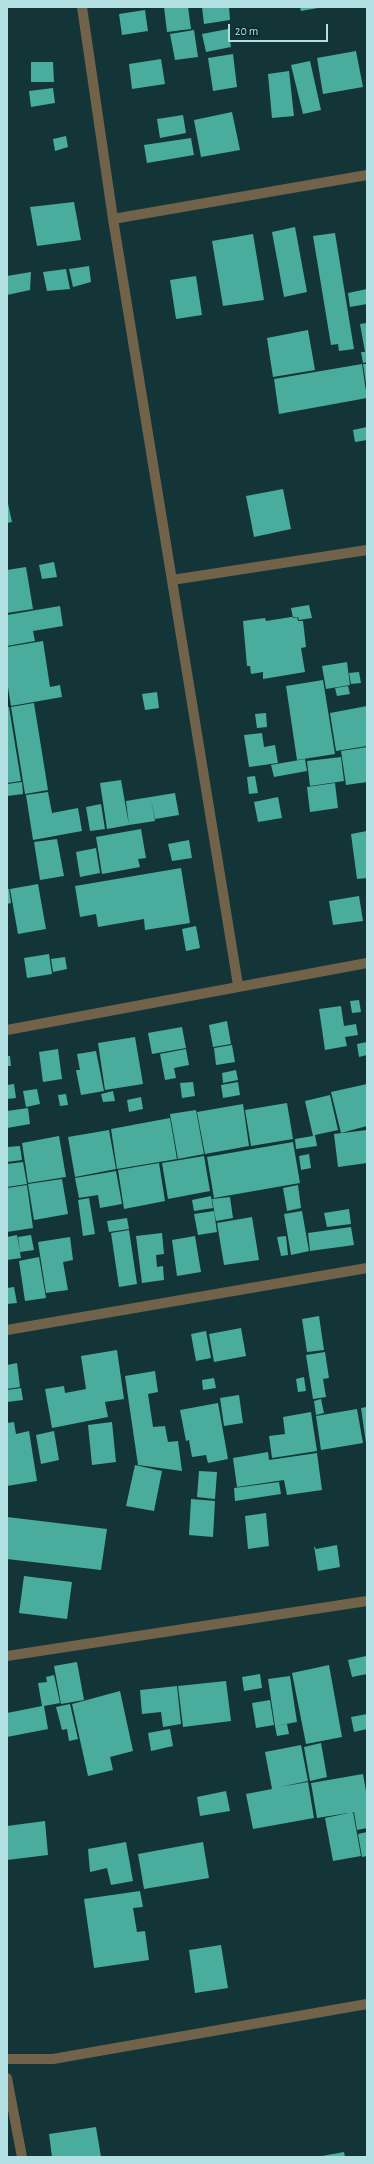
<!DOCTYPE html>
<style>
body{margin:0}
#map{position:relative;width:374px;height:2164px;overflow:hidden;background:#143537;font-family:"Alegreya Sans",sans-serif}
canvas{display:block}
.frame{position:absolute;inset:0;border:8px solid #b2e0e3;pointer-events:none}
.scale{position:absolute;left:228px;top:24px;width:100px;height:18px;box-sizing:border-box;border:2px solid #b2e0e3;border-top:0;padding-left:5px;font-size:12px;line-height:14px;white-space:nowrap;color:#b2e0e3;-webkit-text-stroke:3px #092a2d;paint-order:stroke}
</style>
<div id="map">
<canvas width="374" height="2164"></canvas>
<div class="frame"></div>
<div class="scale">20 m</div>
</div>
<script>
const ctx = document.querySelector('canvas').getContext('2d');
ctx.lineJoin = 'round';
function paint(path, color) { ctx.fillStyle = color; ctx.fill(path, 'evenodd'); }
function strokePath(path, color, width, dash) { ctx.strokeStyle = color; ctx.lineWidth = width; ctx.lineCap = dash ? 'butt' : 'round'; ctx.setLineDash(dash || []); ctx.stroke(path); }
paint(new Path2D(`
 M164 7H188L191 29 167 32Z
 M202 7H229L230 20 204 24Z
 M300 7H318V8L301 11Z
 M145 10 148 31 122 35 119 14Z
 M228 29 231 47 206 52 202 34Z
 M194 30 198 57 175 60 170 34Z
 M356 51 363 87 323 94 317 58Z
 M233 54 237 87 213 91 208 58Z
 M161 59 165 84 132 89 129 64Z
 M310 61 321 110 303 114 291 65Z
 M31 62H53L54 82H31Z
 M289 71 294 116 272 118 268 74Z
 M53 88 55 103 31 107 29 91Z
 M232 112 240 150 201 157 194 120Z
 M183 115 186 133 160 138 157 119Z
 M66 136 68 147 55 151 53 139Z
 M191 138 194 155 147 163 144 145Z
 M74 202 81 240 37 246 30 207Z
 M295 227 307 292 284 297 272 232Z
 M335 233 354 349 339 351 338 344 331 345 313 236Z
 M253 234 264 300 223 306 212 241Z
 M89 266 91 282 73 287 69 269Z
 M66 269 70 289 47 291 43 272Z
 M31 272 30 290 7 295V276Z
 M196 276 202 315 176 319 170 280Z
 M367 289V304L350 307 348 293Z
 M367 323V362L363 363 361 352H365L360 324Z
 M308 330 315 370 273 377 267 338Z
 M362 364 367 398 279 414 274 379Z
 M363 364H367V383H366Z
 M367 427V440L355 442 353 430Z
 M283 489 291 529 254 537 246 496Z
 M7 499 12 522 7 523Z
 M54 562 57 577 42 579 39 565Z
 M26 567 33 609 7 613V570Z
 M309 605 312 618 299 620 298 617 293 618 291 608Z
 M60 606 63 626 33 631 35 641 7 646V636L30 633 7 636V615Z
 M291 617H297L298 621H303L306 647 301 648 305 672 263 679V672L251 674 250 666H247L243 621 265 618 266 621Z
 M43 641 50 687 60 685 62 697 11 706 7 681V647Z
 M347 662 350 685 326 689 322 666Z
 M359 672 361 683 351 684 349 673Z
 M323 680 335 754 297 760 286 686Z
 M348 686 350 694 337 696 335 688Z
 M157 692 159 708 145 710 142 694Z
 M34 703 48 790 25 794 11 707Z
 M367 706V746L336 751 330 713Z
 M7 707H9L21 781 7 783Z
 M266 713 267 727 257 728 255 714Z
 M262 733 264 747 275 745 278 763 249 767 244 735Z
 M367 747V782L346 785 341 751Z
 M341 757 344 781 310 786 307 761Z
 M305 759 307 771 274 777 271 765Z
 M255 776 258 793 249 794 247 777Z
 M121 780 129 825 107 829 100 783Z
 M22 782 23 794 7 796V784Z
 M335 783 338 808 310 812 307 787Z
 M48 792 52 813 78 808 82 831 33 840 26 795Z
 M175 793 179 815 155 819 151 799 155 821 129 825 126 801Z
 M278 797 282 818 258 822 254 802Z
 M101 804 105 829 90 831 86 807Z
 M141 829 146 858 138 859 140 867 102 874 96 837Z
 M367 831V878L357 879 351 834Z
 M57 839 64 876 40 880 34 842Z
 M189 840 192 858 172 861 168 844Z
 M96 848 100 873 80 877 76 852Z
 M181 868 190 923 145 930 144 919 98 927 96 914 80 917 75 886Z
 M38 884 46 929 18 934 10 889Z
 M7 889H9L11 903 7 904Z
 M359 896 363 921 333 925 329 901Z
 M196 926 200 948 186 951 182 929Z
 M49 954 52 974 27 978 24 958Z
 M65 957 67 969 53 972 51 959Z
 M359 1000 361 1012 352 1013 350 1001Z
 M341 1006 344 1026 356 1024 358 1035 345 1037 347 1046 325 1050 319 1009Z
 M227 1021 231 1044 213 1047 209 1025Z
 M182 1027 186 1048 152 1054 148 1033Z
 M135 1037 143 1084 105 1090 98 1043Z
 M367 1042V1055L359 1057 357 1044Z
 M232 1045 235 1062 216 1065 214 1048Z
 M58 1049 62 1079 43 1082 39 1052Z
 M186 1049 189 1065 174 1068 176 1078 165 1080 160 1054Z
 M96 1051 104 1091 81 1095 76 1070H80L77 1054Z
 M7 1056H10L11 1066H7Z
 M236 1070 238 1080 223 1083 222 1073Z
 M193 1082 195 1096 182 1098 180 1083Z
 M238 1082 240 1095 223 1098 221 1085Z
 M14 1084 16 1098 7 1099V1085Z
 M367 1084V1126L341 1133 331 1092Z
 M37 1089 40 1104 26 1107 23 1091Z
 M113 1091 115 1101 103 1102 101 1094Z
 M66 1094 68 1105 60 1106 58 1095Z
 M330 1095 338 1130 315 1135 317 1146 296 1149 295 1139 313 1136 305 1101Z
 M141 1097 143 1109 129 1112 127 1100Z
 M287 1103 293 1139 251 1146 245 1110Z
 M243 1104 249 1146 205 1154 197 1112Z
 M28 1108 30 1124 7 1128V1111Z
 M196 1110 204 1154 178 1159 170 1114Z
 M170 1118 177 1159 117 1169 111 1129Z
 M109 1130 116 1169 75 1177 68 1137Z
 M367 1130V1163L338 1167 334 1134Z
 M59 1136 66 1177 28 1183 22 1143Z
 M293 1142 300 1183 214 1198 207 1157Z
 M20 1146 22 1160 7 1162V1147Z
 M309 1154 311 1168 301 1170 299 1156Z
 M204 1156 210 1191 168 1199 162 1163Z
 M23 1162 27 1184 7 1187V1164Z
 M159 1163 165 1201 124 1209 118 1170Z
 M116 1171 122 1204 100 1208 98 1195 79 1198 75 1178Z
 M62 1179 68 1214 34 1220 28 1184Z
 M27 1185 33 1228 7 1232V1188Z
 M298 1185 301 1208 287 1211 283 1188Z
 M211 1196 213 1208 194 1211 192 1200Z
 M230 1197 233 1218 216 1221 212 1199Z
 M89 1198 95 1234 83 1236 78 1200Z
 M349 1209 351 1224 327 1227 324 1213Z
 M214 1211 217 1232 198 1235 194 1214Z
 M302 1211 309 1251 291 1255 284 1214Z
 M252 1217 259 1260 224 1265 217 1223Z
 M127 1218 129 1229 109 1232 107 1221Z
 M351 1227 354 1245 310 1251 308 1233Z
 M129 1230 137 1284 119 1287 111 1233Z
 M162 1233 164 1254 156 1255 157 1267 163 1266 164 1280 142 1283 136 1236Z
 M17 1235 21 1258 7 1260V1237Z
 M31 1235 34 1250 20 1252 18 1237Z
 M195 1236 201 1272 177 1276 172 1240Z
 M286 1236 288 1255 281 1256 277 1237Z
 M70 1237 73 1260 63 1262 68 1290 46 1293 38 1242Z
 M39 1257 46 1298 25 1301 19 1261Z
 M14 1287 17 1303 7 1304V1288Z
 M319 1316 324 1350 307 1352 302 1319Z
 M241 1328 246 1356 214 1362 209 1334Z
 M206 1331 211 1358 196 1361 191 1334Z
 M117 1350 124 1399 105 1402 108 1417 52 1428 45 1389 64 1386 65 1393 86 1389 81 1356Z
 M325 1352 329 1378 323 1379 326 1397 313 1399 306 1355Z
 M17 1363 20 1387 7 1389V1365Z
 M155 1371 158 1392 148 1394 153 1427 165 1426 168 1442 178 1441 182 1471 138 1465 125 1376Z
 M304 1377 306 1391 298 1392 296 1379Z
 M214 1378 216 1388 203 1390 202 1380Z
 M21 1388 23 1400 7 1402V1390Z
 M239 1395 243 1423 224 1426 220 1398Z
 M321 1399 324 1413 316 1415 314 1401Z
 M218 1403 228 1459 208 1463 206 1455 192 1457 189 1440 186 1441 180 1410Z
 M367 1407V1443H366L361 1408Z
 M357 1409 363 1443 321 1450 316 1416Z
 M311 1412 317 1451 272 1458 269 1436 285 1434 283 1417Z
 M14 1422 16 1434 29 1431 37 1481 7 1486V1423Z
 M112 1422 116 1462 92 1465 88 1425Z
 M54 1431 59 1460 41 1464 36 1435Z
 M268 1452 269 1460 317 1453 322 1490 287 1495 284 1480 237 1487 233 1458Z
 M135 1465 162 1471 154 1511 126 1506Z
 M199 1471 217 1472 215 1499 197 1497Z
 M279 1482 281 1494 235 1501 234 1488Z
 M191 1499 215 1501 213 1537 189 1535Z
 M266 1513 269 1546 248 1549 245 1516Z
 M7 1517 107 1529 101 1570 7 1559Z
 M337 1545 340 1567 318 1571 314 1546 316 1549Z
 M24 1576 72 1582 67 1619 19 1613Z
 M366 1656 367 1674 352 1677 348 1660Z
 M77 1662 84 1700 61 1704 54 1666Z
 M329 1665 342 1737 306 1744 292 1673Z
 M260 1674 262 1688 244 1691 242 1677Z
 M54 1675 60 1703 44 1706 48 1729 7 1737V1713L42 1706 38 1683 47 1682 46 1677Z
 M290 1676 297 1722 275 1726 268 1679Z
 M226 1681 231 1721 183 1727 178 1686Z
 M177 1686 181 1724 163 1727 161 1712 142 1714 140 1690Z
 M120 1691 133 1751 110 1757 113 1770 88 1776 72 1704Z
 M270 1700 274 1725 256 1728 252 1703Z
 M70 1704 78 1739 69 1741 67 1729 62 1730 56 1707Z
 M367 1714V1729L354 1732 351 1717Z
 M287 1724 289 1734 277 1736 275 1726Z
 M170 1729 173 1746 151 1751 148 1733Z
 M321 1743 327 1777 310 1781 304 1747Z
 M301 1745 308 1781 280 1787 308 1782 314 1818 253 1829 246 1794 272 1789 265 1752Z
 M363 1774 367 1797V1828L357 1830 354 1812 317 1818 311 1783Z
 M226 1791 230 1811 200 1816 197 1797Z
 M353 1812 361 1856 333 1861 325 1818Z
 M45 1821 48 1855 7 1860V1826Z
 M367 1832V1856L362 1857 358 1834Z
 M126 1842 133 1881 111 1885 107 1868 90 1872 88 1849Z
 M203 1842 209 1878 144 1889 138 1854Z
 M140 1891 143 1907 133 1908 137 1932 145 1931 149 1960 94 1968 84 1899Z
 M221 1945 228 1988 195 1993 189 1950Z
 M96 2127 101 2157H52L49 2134Z
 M344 2152 345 2157H322V2156Z`), '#49ac9d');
strokePath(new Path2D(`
 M82 7 113 219 238 985
 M113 219 367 175
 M172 580 367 550
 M7 1030 367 963
 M7 1330 367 1268
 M7 1656 367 1601
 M7 2059H53L367 2004
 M7 2078 22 2157`), '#716349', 10);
</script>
